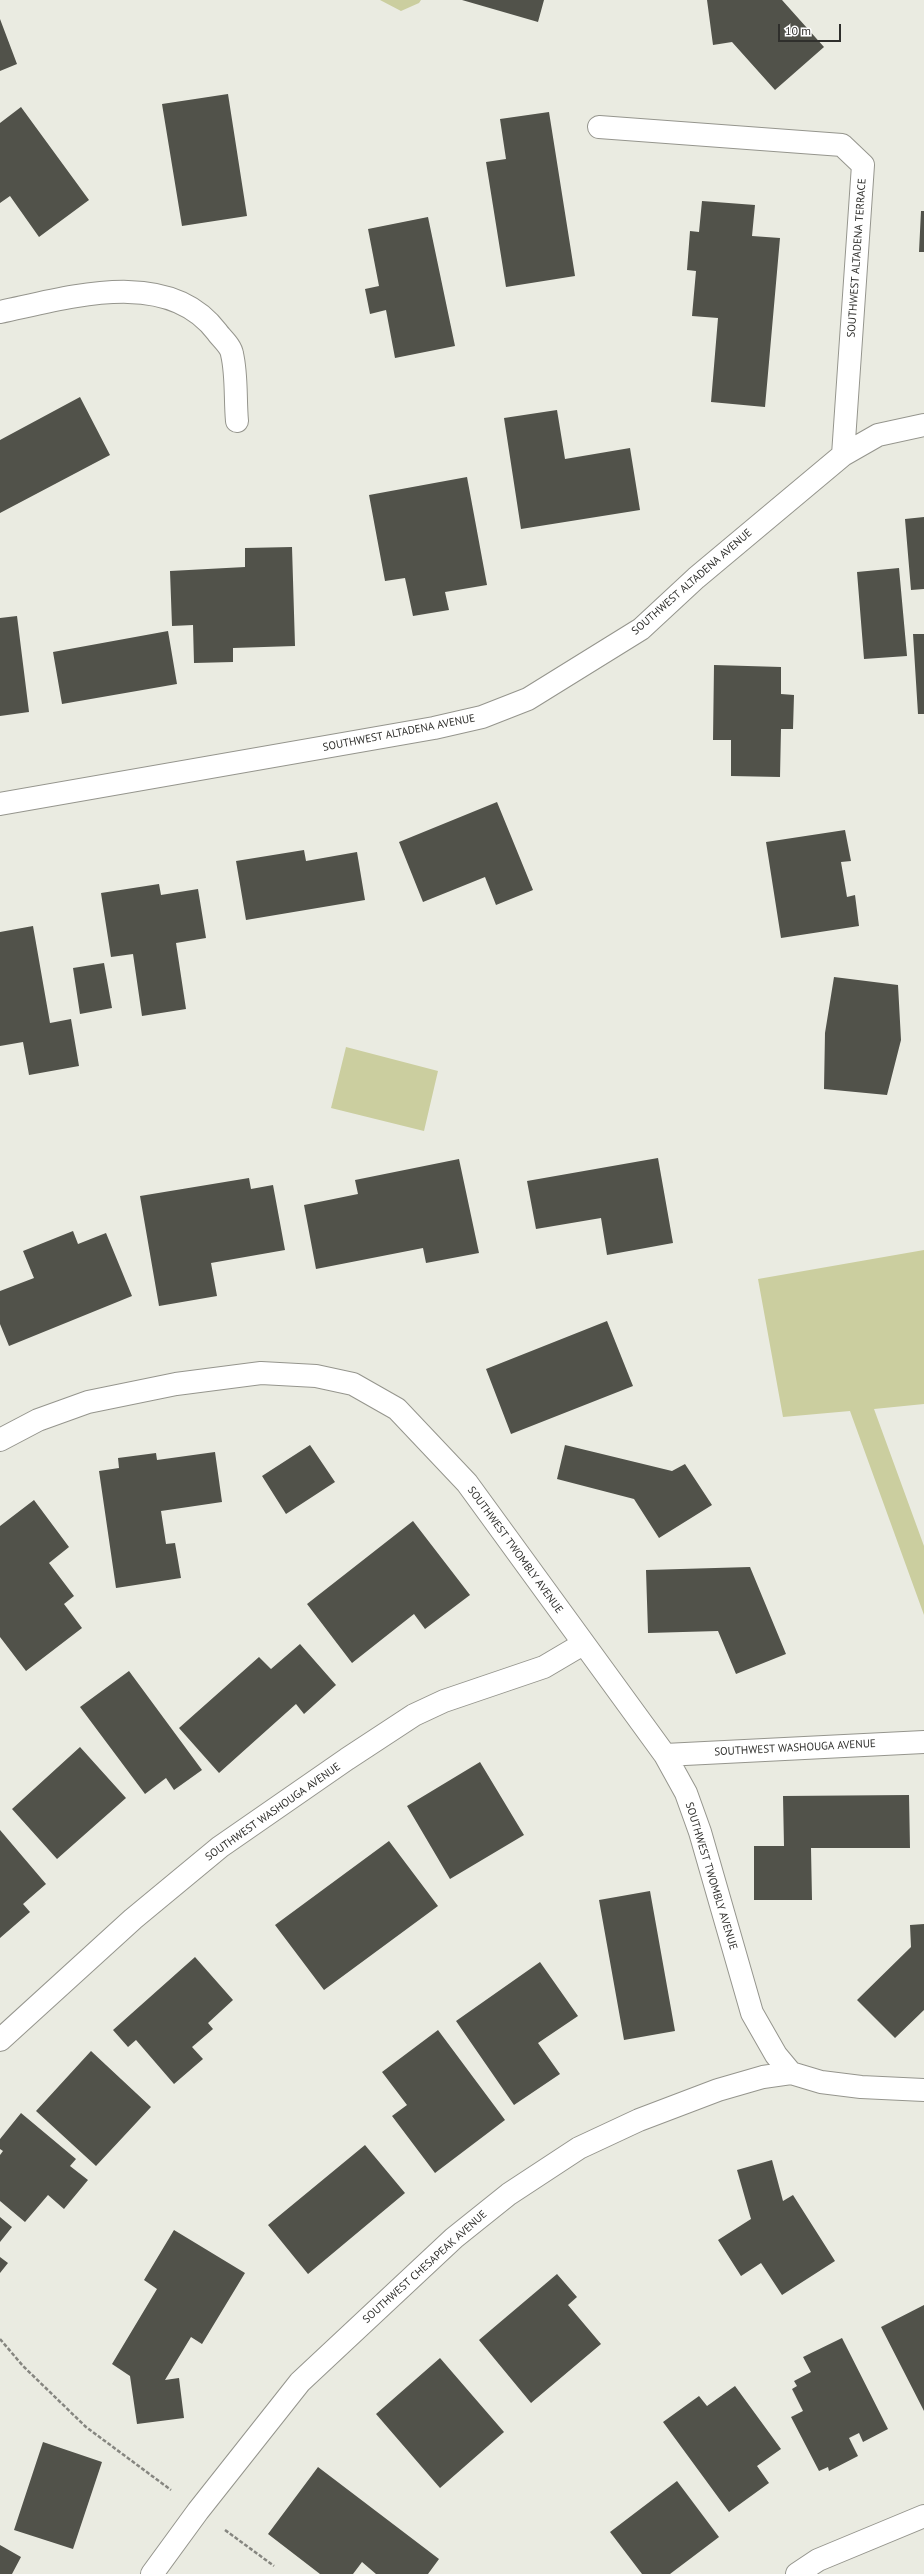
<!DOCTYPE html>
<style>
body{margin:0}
#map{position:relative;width:924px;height:2574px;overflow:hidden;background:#eaebe1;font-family:"PT Sans",sans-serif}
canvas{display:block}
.scale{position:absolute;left:778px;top:24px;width:63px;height:18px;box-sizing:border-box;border:2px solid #2f2f2c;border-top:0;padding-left:5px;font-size:12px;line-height:14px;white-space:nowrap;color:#2f2f2c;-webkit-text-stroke:3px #fff;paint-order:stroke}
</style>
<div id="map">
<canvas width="924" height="2574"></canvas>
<div class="scale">10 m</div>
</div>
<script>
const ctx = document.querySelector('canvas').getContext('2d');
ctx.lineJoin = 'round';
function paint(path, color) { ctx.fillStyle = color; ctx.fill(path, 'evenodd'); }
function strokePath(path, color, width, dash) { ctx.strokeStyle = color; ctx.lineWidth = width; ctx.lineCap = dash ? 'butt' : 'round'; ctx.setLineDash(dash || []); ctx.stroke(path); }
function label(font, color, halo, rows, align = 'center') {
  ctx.font = font + ' "PT Sans",sans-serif'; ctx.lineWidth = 4; ctx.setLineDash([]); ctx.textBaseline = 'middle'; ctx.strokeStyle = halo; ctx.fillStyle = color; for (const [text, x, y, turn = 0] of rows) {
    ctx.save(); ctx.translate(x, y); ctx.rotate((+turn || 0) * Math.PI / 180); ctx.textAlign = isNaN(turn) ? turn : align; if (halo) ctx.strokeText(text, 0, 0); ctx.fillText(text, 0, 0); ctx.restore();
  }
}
paint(new Path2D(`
 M380 0H421L419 3 401 11Z
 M346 1047 438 1071 424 1131 331 1108Z
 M924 1250V1404L874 1409 924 1546V1615L850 1411 783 1417 758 1279Z`), '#cbce9f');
paint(new Path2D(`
 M462 0H544L538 22Z
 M707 0H782L824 47 775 90 732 42 713 45Z
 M0 19 17 64 0 71Z
 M228 94 247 216 182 226 162 104Z
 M21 107 89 200 39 237 10 196 0 203V123Z
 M549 112 575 276 506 287 486 162 506 159 500 119Z
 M702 201 755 205 752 236 780 238 765 407 711 402 718 318 692 316 696 271 687 270 690 231 699 232Z
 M921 211H924V252H919Z
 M428 217 455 346 395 358 386 310 370 314 365 289 379 286 368 229Z
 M80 397 110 455 0 513V440Z
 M557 410 565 459 630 448 640 510 521 529 504 418Z
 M467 477 487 585 445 592 449 610 413 616 405 578 385 581 369 495Z
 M924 517V589L911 590 905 519Z
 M292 547 295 646 233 648V662L194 663 193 625 172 626 170 571 245 567V548Z
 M899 568 907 656 864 659 857 572Z
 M17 616 29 712 0 716V618Z
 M168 631 177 684 62 704 53 652Z
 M913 634H924V714H918Z
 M714 665 781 667V694L794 695 793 729H781L780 777 731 776V740H713Z
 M497 802 533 890 496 905 485 877 423 902 399 842Z
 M845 830 851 861 841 862 847 897 855 895 859 926 781 938 766 842Z
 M304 850 306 861 357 852 365 900 246 920 236 861Z
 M159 884 161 895 198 889 206 938 176 943 186 1009 142 1016 133 954 111 957 101 893Z
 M33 926 50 1023 71 1019 79 1066 29 1075 23 1042 0 1046V932Z
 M104 963 112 1008 80 1014 73 968Z
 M834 977 898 985 901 1040 887 1095 824 1089 825 1033Z
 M658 1158 673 1243 607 1255 601 1218 536 1229 527 1181Z
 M459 1159 479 1253 426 1263 423 1248 316 1269 304 1205 358 1194 355 1180Z
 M249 1178 251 1189 273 1185 285 1250 211 1263 217 1296 159 1306 140 1196Z
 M73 1231 78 1244 106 1233 132 1296 9 1346 0 1324V1291L34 1278 23 1251Z
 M607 1321 633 1386 511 1434 486 1369Z
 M310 1445 335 1482 286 1514 262 1476Z
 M565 1445 672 1471 685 1464 712 1505 659 1538 634 1499 557 1479Z
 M215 1452 222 1502 161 1511 166 1544 175 1543 181 1578 116 1588 99 1471 119 1468 118 1458 156 1453 157 1460Z
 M34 1500 69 1547 49 1563 74 1596 64 1604 82 1628 26 1671 0 1637V1526Z
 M413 1521 470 1595 425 1629 414 1614 352 1663 307 1604Z
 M750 1567 786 1654 736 1674 718 1631 648 1633 646 1570Z
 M300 1644 336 1685 304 1714 296 1704 219 1773 179 1728 259 1657 271 1669Z
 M129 1671 202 1770 174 1790 166 1778 145 1794 80 1707Z
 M80 1747 126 1798 57 1859 12 1809Z
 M480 1762 524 1835 450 1879 407 1806Z
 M909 1795 910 1848H811L812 1900H754V1846H784L783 1796Z
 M0 1830 46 1884 23 1904 30 1912 0 1938Z
 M389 1841 438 1906 324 1990 275 1925Z
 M650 1891 675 2031 624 2040 599 1900Z
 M924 1924V2010L895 2038 857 2000 911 1947 910 1925Z
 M195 1957 233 2000 208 2023 213 2029 192 2047 203 2059 174 2084 136 2040 128 2047 113 2030Z
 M540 1962 578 2016 538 2043 560 2074 514 2105 456 2021Z
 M438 2030 505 2120 435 2173 392 2116 407 2105 382 2072Z
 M91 2051 151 2107 96 2166 36 2111Z
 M21 2113 76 2159 70 2166 88 2180 64 2209 48 2195 25 2222 0 2201V2155L3 2151 0 2149V2139Z
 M365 2145 405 2193 308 2274 268 2225Z
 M772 2160 783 2201 793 2195 835 2261 782 2295 761 2263 741 2276 718 2240 751 2219 737 2170Z
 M0 2217 12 2227 0 2242Z
 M174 2230 245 2273 202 2344 191 2337 165 2380 179 2378 184 2418 137 2424 130 2376 112 2364 157 2289 144 2280Z
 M0 2257 8 2263 0 2273Z
 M557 2274 577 2297 568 2305 601 2344 531 2403 479 2340Z
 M924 2305V2411L881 2327Z
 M842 2338 888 2429 863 2442 859 2433 849 2438 858 2456 829 2471 828 2467 819 2471 791 2417 803 2411 792 2389 797 2386 794 2381 811 2372 803 2357Z
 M440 2358 504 2432 440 2488 376 2414Z
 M735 2386 781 2449 757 2466 769 2483 729 2512 663 2422 699 2396 707 2406Z
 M43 2442 102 2462 73 2549 14 2530Z
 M318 2467 439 2559 428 2574H376L362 2562 353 2574H320L268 2534Z
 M677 2481 719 2537 670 2574H642L610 2532Z
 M0 2545 21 2557 12 2574H0Z`), '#51524a');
const minor = new Path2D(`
 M599 127 842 145 863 165 843 455
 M0 312C67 298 168 266 217 332 221 338 231 346 232 354 237 375 235 399 237 421
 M0 804 434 728 482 717 528 699 641 629 696 578 843 455 878 435 924 425
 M0 1440 38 1420 88 1402 176 1384 261 1373 316 1376 353 1384 397 1409 467 1483 665 1755 686 1793 700 1832 752 2013 776 2055 791 2073
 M665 1755 924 1742
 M0 2040 133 1919 220 1847 347 1759 414 1715 444 1701 544 1667 583 1644
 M152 2574 198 2511 300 2382 454 2238 509 2194 579 2148 639 2120 718 2090 763 2077 791 2073 821 2082 861 2087 924 2090
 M797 2574 818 2560 924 2516`);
strokePath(minor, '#95958d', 24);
strokePath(new Path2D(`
 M0 2339 23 2366 86 2427 171 2490
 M225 2530 274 2566`), '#868680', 2.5, [4, 2]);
strokePath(minor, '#fff', 22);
label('11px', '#2f2f2c', '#fff', [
 ["SOUTHWEST ALTADENA TERRACE",857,258,-86],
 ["SOUTHWEST ALTADENA AVENUE",692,582,-41],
 ["SOUTHWEST ALTADENA AVENUE",399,733,-11],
 ["SOUTHWEST TWOMBLY AVENUE",515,1550,54],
 ["SOUTHWEST WASHOUGA AVENUE",795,1748,-3],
 ["SOUTHWEST WASHOUGA AVENUE",273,1812,-35],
 ["SOUTHWEST TWOMBLY AVENUE",711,1876,73],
 ["SOUTHWEST CHESAPEAK AVENUE",425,2267,-42]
]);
</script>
